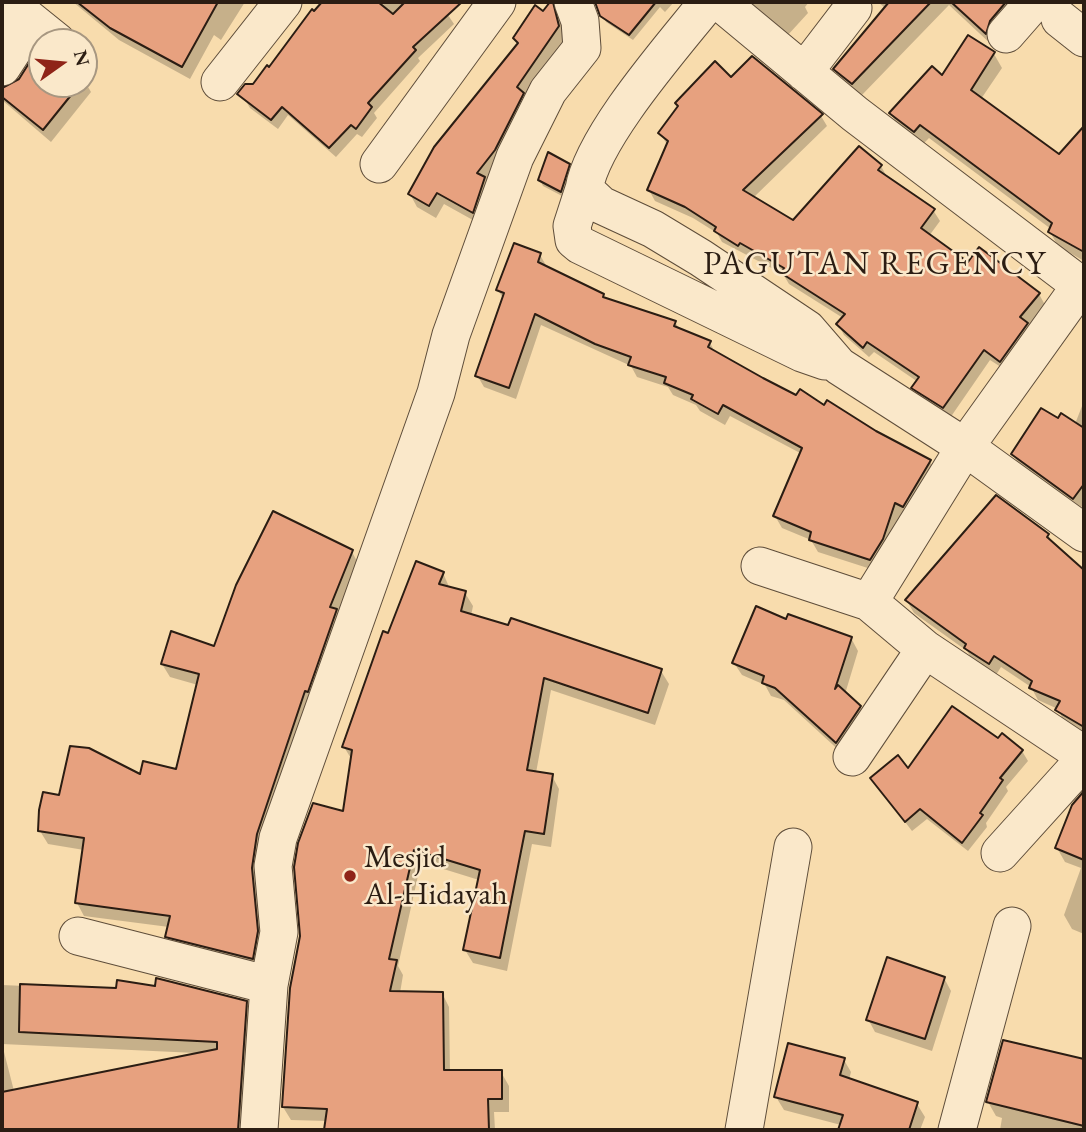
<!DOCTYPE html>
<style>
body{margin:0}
#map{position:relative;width:1086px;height:1132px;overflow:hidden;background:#f8dcad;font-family:"EB Garamond",serif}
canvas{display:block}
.frame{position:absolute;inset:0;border:4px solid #2b1d13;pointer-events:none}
.north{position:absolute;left:28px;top:28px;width:70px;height:70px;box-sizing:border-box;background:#fae8ca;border:2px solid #a79781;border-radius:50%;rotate:75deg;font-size:19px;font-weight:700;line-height:28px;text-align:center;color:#2b1d13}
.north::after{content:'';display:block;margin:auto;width:24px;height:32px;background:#8f2418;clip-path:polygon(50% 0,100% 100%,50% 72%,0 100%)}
</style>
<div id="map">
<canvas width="1086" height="1132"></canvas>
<div class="frame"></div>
<div class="north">N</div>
</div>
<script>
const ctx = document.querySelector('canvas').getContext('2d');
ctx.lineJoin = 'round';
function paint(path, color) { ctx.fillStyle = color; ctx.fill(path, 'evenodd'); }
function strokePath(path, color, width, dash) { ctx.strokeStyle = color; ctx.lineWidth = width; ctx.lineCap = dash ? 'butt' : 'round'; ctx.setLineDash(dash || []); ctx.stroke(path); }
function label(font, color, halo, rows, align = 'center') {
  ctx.font = font + ' "EB Garamond",serif'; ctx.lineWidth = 5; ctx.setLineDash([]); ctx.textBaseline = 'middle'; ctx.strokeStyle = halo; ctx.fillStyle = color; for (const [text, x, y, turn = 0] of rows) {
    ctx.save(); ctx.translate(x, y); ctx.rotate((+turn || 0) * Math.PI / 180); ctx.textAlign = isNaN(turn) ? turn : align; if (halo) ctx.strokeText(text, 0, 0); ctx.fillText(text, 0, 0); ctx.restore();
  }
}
paint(new Path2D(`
 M73 2H245L221 40 214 35 190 79 119 40Z
 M324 2H458L448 15 454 24 418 58 420 61 374 113 377 118 362 137 357 134 336 157 288 115 278 129 250 108 244 98 312 12 314 14Z
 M552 2 559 13 566 40 502 163 486 182 492 192 480 224 444 204 436 218 417 207 410 194 519 45 515 39Z
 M604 2H674L665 12 660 7 633 40 606 22 599 6Z
 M747 2H809L805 7 808 13 787 36Z
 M878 2H1015L993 46 949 5 860 97 843 82 835 69 885 8Z
 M994 54 1002 68 981 99 1059 156 1084 128V261L1058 246 1050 232 1051 229 929 138 922 145 899 127 891 114 943 77Z
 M42 58V84H84V80L91 92 51 142 2 100V88H12Z
 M731 79 821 116 827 126 753 198 793 222 881 166 888 179 933 210 940 221 929 236 969 264 1039 294 1045 305 1028 326 1033 335 1007 371 990 360 950 418 920 399 913 388 918 382 874 352 869 357 844 335 838 324 843 318 789 284 783 274 722 242 717 233 693 218 655 201 649 190 668 146 660 133Z
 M568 165 572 171 564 197 543 186 540 180Z
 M540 255 547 267 603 295 606 300 675 322 680 330 710 343 716 354 797 397 824 408 930 462 937 473 910 518 902 514 889 551 877 571 818 552 811 540 782 528 775 516 802 454 730 416 725 425 700 411 696 405 673 395 668 387 637 377 631 366 541 325 516 399 484 387 477 375 504 300 498 290Z
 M1084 401V503L1080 509 1020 466 1013 454 1058 421 1075 424Z
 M1048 535 1054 545 1084 570V734L1064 722 1058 709 1038 700 1031 687 1001 667 996 675 973 661 967 651 914 613 907 601Z
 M352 552 359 565 260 971 175 950 167 936 169 927 84 916 77 903 84 850 48 844 40 831 61 797 178 771 198 685 170 677 162 664 215 648Z
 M443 573 450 589 465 593 473 606 471 616 661 671 669 684 655 725 551 690 536 773 552 776 559 789 551 847 532 844 507 971 473 963 465 950 479 880 421 862 398 966 403 975 400 993H442L449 1007 450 1072H501L509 1086V1112H494L495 1130H325L327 1121 291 1120 283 1107 344 813 352 760 344 747 389 635Z
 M851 638 858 651 845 694 860 707 867 720 844 755 784 700 771 696 765 685 742 675 734 663Z
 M998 740 1022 751 1028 761 1006 787 1008 791 986 823 987 827 968 851 927 819 912 831 872 779 908 771Z
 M1068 818 1084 825V934L1072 929 1064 915 1081 868 1065 862 1057 848Z
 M944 978 951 991 932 1051 875 1032 868 1019Z
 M2 985 117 990 246 1003 254 1016 246 1130H2ZM2 1044 196 1053 14 1091Z
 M1004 1042 1084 1061V1130H1000L1002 1118 996 1116 988 1102Z
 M844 1060 851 1072 849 1080 917 1104 925 1117 920 1130H843L841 1125 784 1110 776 1097Z`), '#0003');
const building = new Path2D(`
 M77 2H218L182 67 110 28Z
 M322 2H378L393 14 405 2H462L413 47 416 50 368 103 372 107 356 129 351 125 329 148 282 107 271 120 237 94 245 84H253L267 65 269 67 312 9 314 11Z
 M550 2H553L559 26 517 87 524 93 495 150 477 173 485 177 473 213 437 193 429 206 408 194 434 147 518 43 513 38 535 5 543 11Z
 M595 2H656L629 35 600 16Z
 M889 2H931L852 84 833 69Z
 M951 2H1006L990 21 986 34Z
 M968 35 995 52 971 90 1059 154 1084 126V252L1048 232 1052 223 920 125 914 132 889 113 932 66 942 75Z
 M36 52 42 57V84H80L43 130 2 97V88L19 79Z
 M752 56 823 114 743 190 793 220 859 146 882 165 878 170 935 209 921 228 968 262 979 247 1040 293 1020 317 1028 323 1000 362 984 350 943 408 911 388 919 377 867 342 863 348 836 324 845 314 781 273 784 268 740 243 738 246 714 231 716 227 685 207 647 190 668 141 658 133 678 106 675 103 715 61 731 77Z
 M548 152 570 164 561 192 538 180Z
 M514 243 541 253 538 262 604 294 603 297 676 321 674 326 711 341 708 347 763 378 796 395 800 389 824 405 827 400 876 431 931 460 903 507 895 503 883 539 870 560 809 540 811 532 773 516 802 448 723 405 718 414 691 399 693 395 664 383 666 377 628 365 631 357 595 344 535 314 509 388 475 376 504 293 496 290Z
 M1041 408 1058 418 1061 413 1084 428V484L1073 499 1011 454Z
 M996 495 1049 534 1047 537 1084 570V727L1055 710 1060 701 1029 688 1032 681 994 656 989 664 964 648 966 644 905 600Z
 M273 511 353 550 330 607 337 609 308 692 305 691 257 834 252 868 258 931 253 959 165 937 170 916 75 903 84 838 38 831 39 810 43 792 59 795 70 746 89 748 140 774 143 761 176 769 199 674 161 664 171 631 214 646 236 585Z
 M416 561 444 572 439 584 466 591 461 611 508 625 511 618 662 669 648 713 544 678 527 770 553 774 544 834 525 831 500 958 463 950 480 870 414 850 389 959 397 960 390 991 443 992 444 1070H502V1099H488L489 1130H324L327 1109 282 1107 290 988 300 936 294 867 298 843 313 803 343 811 352 750 342 747 383 631 388 633Z
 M756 606 786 619 788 614 852 637 835 689 838 685 861 706 836 743 775 688 762 683 764 676 732 663Z
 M952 706 998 738 1002 733 1023 750 1000 778 1003 780 980 813 983 815 962 843 920 809 905 822 870 778 898 755 908 768Z
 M1084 791V860L1055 848 1072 805Z
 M887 957 945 977 925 1039 866 1020Z
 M156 978 247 1001 238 1130H2V1092L217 1049V1042L19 1032 20 984 116 988 117 980 155 986Z
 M1003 1040 1084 1059V1126L986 1102Z
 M788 1043 845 1058 840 1075 918 1102 909 1130H838L843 1115 774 1097Z`);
paint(building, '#e7a17f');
strokePath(building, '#2b1d13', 2);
const street = new Path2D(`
 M708 2C673 46 593 136 584 189L601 205 653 229 701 258 807 329 839 366 965 447 1084 533
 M720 2 855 114 1084 288
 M10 4 57 42
 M1060 19 1084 38
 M1006 34 1034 2
 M2 67 17 44 12 2
 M804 72 853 8
 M220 82 283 2
 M379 164 497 2
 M584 189 572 226 574 240 580 245 802 353 825 361
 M1081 285 965 447 869 602 925 649 1084 755
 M760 566 869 602
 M852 757 925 649
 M1000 853 1084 760
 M78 936 269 985
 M259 1130 269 985 279 932 273 866 278 838 436 393 451 335 515 157 548 91 582 48 580 21 573 2
 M744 1130 793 847
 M957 1130 1012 926`);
strokePath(street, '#5e4d3a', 39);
strokePath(street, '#fae8ca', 37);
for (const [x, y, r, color] of [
 [350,876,7,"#8f2418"]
]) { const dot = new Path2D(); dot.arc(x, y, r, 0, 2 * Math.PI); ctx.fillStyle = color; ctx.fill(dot); strokePath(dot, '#fae8ca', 2.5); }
label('32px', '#2b1d13', '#fae8ca', [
 ["Mesjid",364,858],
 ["Al-Hidayah",364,895]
], 'left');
ctx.letterSpacing = '2px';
label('33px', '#2b1d13', '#fae8ca', [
 ["PAGUTAN REGENCY",875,265]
]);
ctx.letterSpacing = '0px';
</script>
